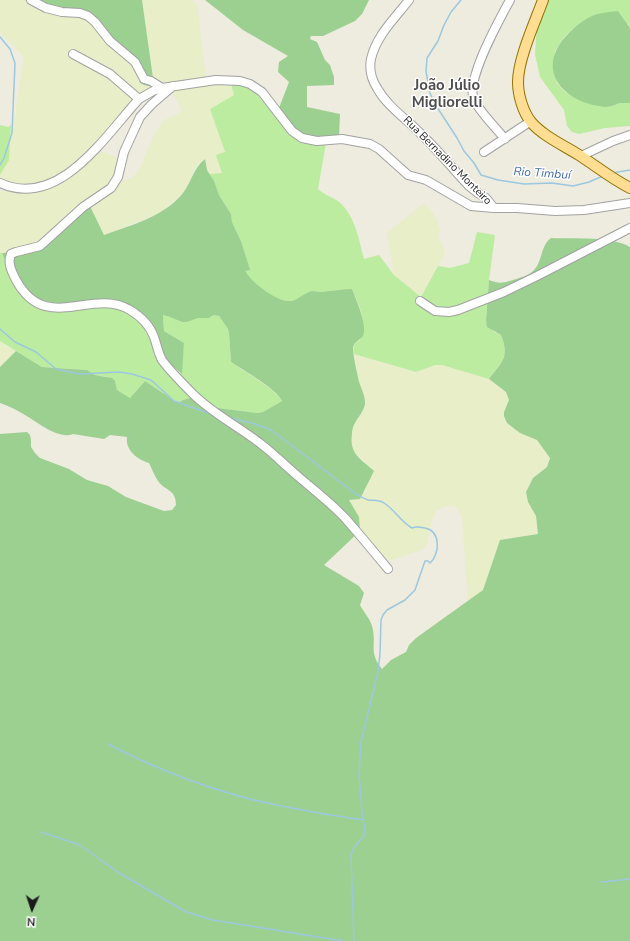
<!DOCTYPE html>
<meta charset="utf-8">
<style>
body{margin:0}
#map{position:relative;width:630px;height:941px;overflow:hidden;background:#eeebdf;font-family:"Nunito Sans",sans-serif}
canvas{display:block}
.north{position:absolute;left:12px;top:889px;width:40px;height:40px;-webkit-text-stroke:3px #fff;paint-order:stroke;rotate:183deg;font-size:11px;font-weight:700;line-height:16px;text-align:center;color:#1b1b1b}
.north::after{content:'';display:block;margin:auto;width:14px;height:18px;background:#1b1b1b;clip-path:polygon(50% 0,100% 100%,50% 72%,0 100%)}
</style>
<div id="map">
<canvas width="630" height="941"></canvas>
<div class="north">N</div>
</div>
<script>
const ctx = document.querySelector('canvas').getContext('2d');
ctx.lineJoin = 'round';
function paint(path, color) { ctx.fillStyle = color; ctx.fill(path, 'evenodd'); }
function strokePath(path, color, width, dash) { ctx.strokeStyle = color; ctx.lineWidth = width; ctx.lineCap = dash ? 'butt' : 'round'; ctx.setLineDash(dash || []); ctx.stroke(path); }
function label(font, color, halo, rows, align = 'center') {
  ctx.font = font + ' "Nunito Sans",sans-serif'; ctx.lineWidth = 3; ctx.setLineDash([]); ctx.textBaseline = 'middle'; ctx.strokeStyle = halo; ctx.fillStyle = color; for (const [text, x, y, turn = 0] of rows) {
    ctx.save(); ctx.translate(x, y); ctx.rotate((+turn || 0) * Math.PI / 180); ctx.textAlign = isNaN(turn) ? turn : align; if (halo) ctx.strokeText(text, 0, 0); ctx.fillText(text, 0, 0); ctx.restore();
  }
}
paint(new Path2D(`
 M0 0H25L36 8 84 17 128 59 146 86H151L93 148 122 160 120 181 127 180 135 175 141 166 155 133 161 124 166 119 176 115 181 111 177 100 166 86 154 84 142 0H192L197 4 206 80 229 77 234 95 210 109 225 152 222 154V173L210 174 207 170 204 159 195 169 184 192 160 213 104 235 90 204 36 245 19 252 0 253V192L12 185 0 178V175L9 160 11 125 16 116V107L23 63V56L11 43 2 35 0 32Z
 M424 203 434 214 440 230 438 235 445 253 421 297 394 275 387 233Z
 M0 341 16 351 0 367Z
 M354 354 416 372 435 365H442L489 379 506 392 509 400 504 412 507 423 537 440 550 457 547 467 533 478 526 492 528 502 536 516 538 534 500 540 483 590 468 601 462 517 458 509 453 506H446L437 510 432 520 426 546 421 550 393 560 387 559 383 557 360 531 348 500 360 499 374 471 353 451 351 441 352 429 355 422 361 415 365 404 358 378Z`), '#e7eec8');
paint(new Path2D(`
 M545 0H630V28L618 11 586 19 575 27 564 37 555 51 553 68 557 83 565 92 578 99 608 107 621 103H630V126L605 128 579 134 572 132 567 126 564 110 540 77 535 54 537 23Z
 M229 77 246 79 266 91 279 108 290 125 326 143 318 189C324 195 333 197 339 202 355 215 359 240 364 259L379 255 394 275 421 297 438 266 450 268 469 263 477 232 495 235 489 280 486 320 494 332 501 335C510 358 502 360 489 379L442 365H435L416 372 354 354C351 341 360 344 362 335 367 321 358 302 352 289 341 289 332 291 321 292 317 292 313 290 309 292 303 294 296 301 290 301 277 302 250 282 244 271L249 270 241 241 232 222 231 214 219 195 210 174 222 173 216 155 225 152 210 109 234 95Z
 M0 125 8 127 11 125 9 160 0 175Z
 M0 253H2L12 276 135 310 155 329 162 357 181 374 184 343 164 331 163 315 171 317 182 322H187L197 318H209L214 315 219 316 228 329 229 333 231 362C244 372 275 388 282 401L263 412 257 413 210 407 183 400 178 403 145 381 130 398 117 390 115 381 108 377 95 375 87 370 42 367 0 341Z`), '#bceca0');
paint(new Path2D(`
 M25 0H142L154 85C149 87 146 86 140 83L135 66 128 59 107 45 92 23 84 17 54 13 36 8Z
 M205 0H369L362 14 355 21 323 36H311L310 39 317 42 325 60 330 65 334 77V85L307 86V107L340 114 339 138 305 139 290 125 279 108 289 82 278 72 279 62 288 56 243 30Z
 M618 11 630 28V103C627 103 624 103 621 103 616 104 611 107 606 107 560 103 532 66 572 30 576 26 581 22 586 19 596 13 607 12 618 11Z
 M205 159 207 170 214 181 219 195 231 214 232 222 241 241 250 270 245 271C251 282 277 302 290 301 296 301 303 294 309 292 313 290 317 292 321 292 332 291 341 289 352 289 356 299 368 326 363 336 359 341 352 343 353 350 354 359 356 369 358 377 359 385 366 396 365 404 364 411 358 417 355 423 353 426 352 430 352 434 349 454 361 459 374 471L360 499 349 500 359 517 360 531 324 565 359 586 364 593 360 605C364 613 371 619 373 630 376 648 369 652 382 669L391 660 406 652 409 645 416 638 483 590 500 540 538 534 536 516 528 502 526 492 533 478 547 467 550 458 537 440 520 433 507 423 504 416V412L509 400 506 392 489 379C502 361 510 358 501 335L487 327 486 320 489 280C500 284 502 283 513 280 519 278 528 276 533 271 543 262 540 246 551 238 573 239 612 236 630 247V941H0V434L27 432 30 435 31 440V447L35 453 40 458 69 469 87 480 108 486 126 497 164 511 172 510 176 505C176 489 165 491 158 481 154 475 152 469 149 463 138 460 125 450 127 437L110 435 104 439 73 434C59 440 37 422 25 415 17 410 9 406 0 403V367L16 351 42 367 87 370 95 375 112 378 115 381 117 390 130 398 145 381 178 403 183 400 194 397 210 407 257 413 263 412 282 401C276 388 244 371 231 362L229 333 228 329 219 316 214 315 209 318H198L187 322H182L170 317 163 315 164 331 184 343 182 374 162 357 155 329 135 310 124 304 65 306 41 303 12 276 2 253 19 252 36 245 89 204 104 235C131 225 164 217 183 193 192 181 193 169 205 159Z`), '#9cd091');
strokePath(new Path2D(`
 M461 0 451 12 444 25 438 41 427 58 426 71 430 93 435 104 457 138 464 151 474 163 481 175 498 180 524 184 552 183 573 186 589 182 603 176
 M0 37 10 49 15 63 12 133 4 158 0 165
 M612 173 630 170
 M0 329 15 342 36 352 56 369 79 374 119 372 132 374 151 380 174 401 211 414
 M234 419 255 424 271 430 356 494C360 496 364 499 368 500 373 501 378 499 384 503 395 510 401 522 412 528 417 526 420 527 425 528 441 531 440 554 430 563L428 561H425L415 590 405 600 387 610 383 615 381 620 380 654 378 672 361 742 359 774 362 811 365 829 364 836 354 847 351 855 354 941
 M108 744C160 771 218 793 276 805 305 811 334 816 363 820
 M41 832 80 845 116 871 186 912 213 920 343 941
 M601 882 630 879`), '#9cc8df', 1.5);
const minor = new Path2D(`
 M31 0 46 8 62 12 80 13 88 16 95 22 110 41 135 62 144 79 151 81 162 88
 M409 0C395 18 376 36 371 59 369 69 372 80 377 88 387 106 405 118 419 132 437 149 452 168 469 186L478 193 486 198 494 208
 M73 54 110 74 139 99
 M173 86 152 104 140 117 124 152 118 177 111 188 83 207 50 237 40 246 16 252 11 254C7 263 12 272 16 280 46 335 91 287 130 310 140 316 150 326 154 337 157 345 158 353 162 360 170 371 183 384 193 394 214 415 242 428 266 448 277 457 288 468 300 478 315 491 331 503 345 518 360 535 374 552 388 569
 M505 139C496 128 480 112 474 100 465 80 500 19 510 0
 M484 152 531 121
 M581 156 613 141 630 135
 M0 183C59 210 105 136 139 99L153 91 162 88 216 80 240 81 250 84 262 92 292 131 302 138 317 141 342 139 370 144 379 149 408 175 426 180 471 206 494 208H517L555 211 584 210 630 203
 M420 301 435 311 449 312 458 310 504 292 537 276 630 228`);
const major = new Path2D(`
 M543 0C535 22 518 59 518 82 518 95 523 112 531 122 543 136 563 145 579 155 596 166 612 179 630 188`);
strokePath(minor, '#a2a2a2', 10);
strokePath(major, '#927300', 12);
strokePath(minor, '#fff', 8);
strokePath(major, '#ffdd93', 10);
label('11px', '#1b1b1b', '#fff', [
 ["Rua Bernadino Monteiro",447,161,45]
]);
label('italic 12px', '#426cb0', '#fff', [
 ["Rio Timbuí",542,174,4]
]);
label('bold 15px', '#4e4e4e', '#fff', [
 ["João Júlio",447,86],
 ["Migliorelli",447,103]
]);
</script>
